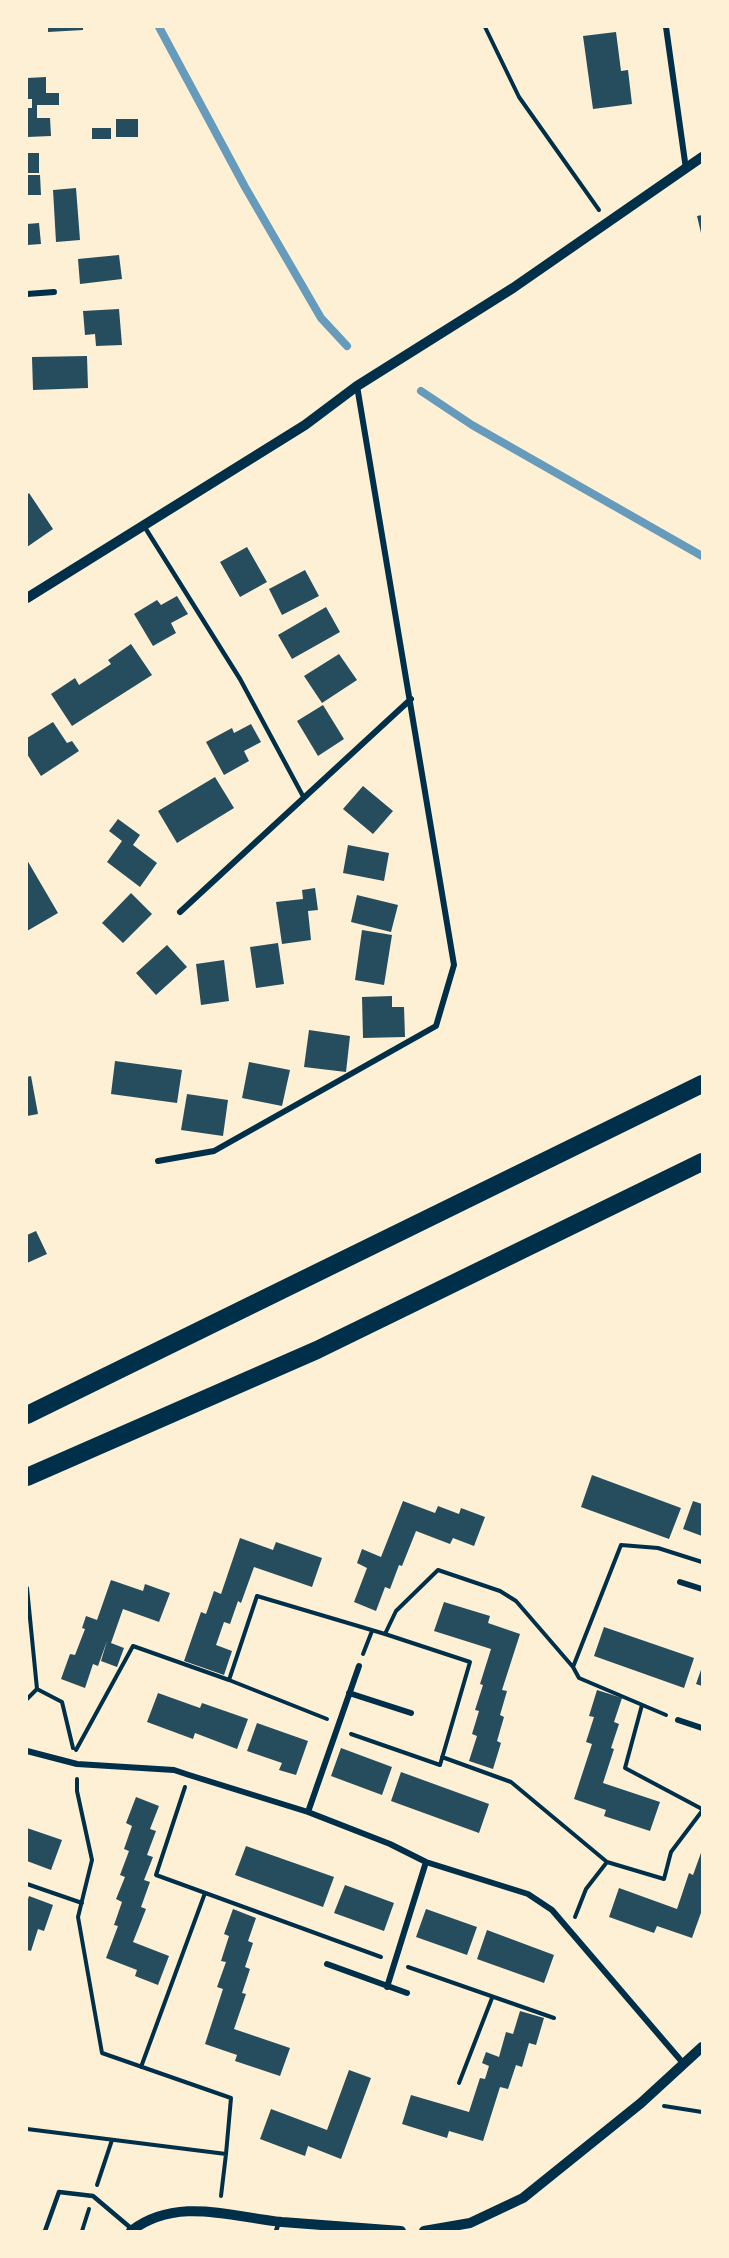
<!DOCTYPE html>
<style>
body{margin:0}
#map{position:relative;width:729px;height:2258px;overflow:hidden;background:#fdf0d5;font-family:Mulish,sans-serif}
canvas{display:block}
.frame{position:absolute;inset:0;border:28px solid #fdf0d5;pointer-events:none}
</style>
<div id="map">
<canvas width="729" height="2258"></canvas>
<div class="frame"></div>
</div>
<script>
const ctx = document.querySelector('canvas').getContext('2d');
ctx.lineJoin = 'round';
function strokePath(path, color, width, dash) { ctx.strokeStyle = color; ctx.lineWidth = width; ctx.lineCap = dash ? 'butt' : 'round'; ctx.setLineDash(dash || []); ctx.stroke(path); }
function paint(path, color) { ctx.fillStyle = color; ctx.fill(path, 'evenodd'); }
strokePath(new Path2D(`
 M159 27 245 187 321 318 347 346
 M421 391 472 425 702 556`), '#669bbc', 8);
paint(new Path2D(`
 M48 27H83V30L48 32Z
 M616 32 621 71 628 70 632 104 593 109 583 36Z
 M46 77V93H59V105H37V118H50L51 136 27 137V108H32V99H27V78Z
 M116 119H138V137H116Z
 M92 128H111V139H92Z
 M27 153H39V173H27Z
 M27 175H40L41 195H27Z
 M76 188 80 240 56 242 53 190Z
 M702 215V233H701L697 216Z
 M39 223 41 244 27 245V224Z
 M119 255 122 279 80 284 78 259Z
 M119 309 122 345 96 346 95 334 85 335 83 311Z
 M87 356 88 388 33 390 32 357Z
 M29 493 53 529 27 547V495Z
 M247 547 267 582 240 597 220 562Z
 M305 570 319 596 282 615 269 589Z
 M177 596 188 614 171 623 176 633 153 646 134 614 157 600 161 605Z
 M326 607 340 632 292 659 278 635Z
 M131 644 152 675 72 726 51 694 75 678 79 685 111 664 108 660Z
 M339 654 357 680 322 703 304 676Z
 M323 705 344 739 318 756 297 721Z
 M53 722 67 743 72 741 79 751 41 776 27 754V738Z
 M251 724 261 742 244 751 249 761 224 775 206 742 232 728 234 733Z
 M215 777 234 808 177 843 158 811Z
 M363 786 393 811 373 834 343 809Z
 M118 819 140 835 133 845 157 863 140 887 107 862 122 841 109 831Z
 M348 845 389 853 384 881 343 873Z
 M27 860 58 913 27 931Z
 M315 888 318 910 308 911 311 940 282 944 276 902 303 899 302 890Z
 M131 893 152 914 123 943 102 923Z
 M357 895 398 905 391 932 351 922Z
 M362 930 392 935 384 985 355 980Z
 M278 943 284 984 256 988 250 947Z
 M167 945 187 967 156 995 136 973Z
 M224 960 229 1001 201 1005 196 964Z
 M392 996V1007H404L405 1037 363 1038 362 997Z
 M309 1030 350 1036 346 1072 304 1067Z
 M115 1061 182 1070 177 1103 111 1094Z
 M249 1062 290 1070 282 1106 242 1098Z
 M31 1076 38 1114 27 1116V1077Z
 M187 1094 228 1100 223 1136 181 1130Z
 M36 1231 47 1254 27 1263V1235Z
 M592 1475 681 1508 669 1539 581 1507Z
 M403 1501 435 1513 438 1506 459 1514 461 1508 485 1517 474 1546 453 1538 450 1544 416 1531 402 1566 399 1565 390 1589 385 1587 376 1611 354 1602 367 1568 357 1563 362 1549 381 1557Z
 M693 1501 702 1504V1536L683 1529Z
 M240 1538 273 1550 276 1542 322 1558 312 1587 254 1567 241 1603 238 1601 230 1624 224 1622 216 1645 232 1651 224 1675 184 1661 201 1612 206 1614 214 1591 221 1594Z
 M111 1580 143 1591 145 1584 170 1593 159 1622 123 1609 111 1643 124 1648 117 1667 101 1661 107 1641 98 1666 93 1664 85 1688 61 1679 70 1654 75 1655 85 1629 82 1628 86 1616 97 1620Z
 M444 1602 490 1616 488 1623 520 1634 502 1690 507 1691 500 1715 504 1717 497 1741 501 1743 493 1769 469 1761 477 1736 472 1734 479 1711 475 1710 483 1685 480 1684 491 1649 434 1631Z
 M604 1627 694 1658 684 1688 594 1656Z
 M702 1667V1686L696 1684Z
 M597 1690 622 1698 614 1722 619 1724 611 1748 614 1749 603 1783 660 1802 650 1831 604 1816 606 1810 574 1799 592 1744 586 1742 594 1717 589 1716Z
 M158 1693 200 1708 202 1703 248 1719 237 1749 195 1733 193 1739 147 1722Z
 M257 1723 308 1741 296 1775 279 1770 282 1763 247 1751Z
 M341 1748 392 1767 382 1795 331 1776Z
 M401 1772 489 1804 479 1833 391 1801Z
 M136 1797 159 1806 150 1829 156 1831 147 1855 153 1857 144 1880 150 1882 141 1907 146 1909 133 1942 169 1956 158 1985 135 1976 137 1970 106 1958 118 1926 114 1925 122 1902 116 1899 125 1877 120 1875 129 1851 124 1849 132 1826 126 1823Z
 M27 1828 62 1840 51 1870 27 1861Z
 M246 1846 334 1877 323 1907 235 1875Z
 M702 1850V1910L692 1938 657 1926 654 1933 609 1917 619 1888 677 1909 689 1873 693 1875Z
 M345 1885 394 1903 384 1931 334 1913Z
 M29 1896 53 1905 44 1931 38 1929 31 1951 27 1950V1902Z
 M233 1909 256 1918 248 1941 253 1943 245 1967 250 1969 242 1993 246 1994 234 2029 290 2048 280 2076 235 2061 237 2055 205 2044 223 1989 217 1987 226 1962 221 1961 229 1936 224 1934Z
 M426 1909 477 1927 467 1955 416 1937Z
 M487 1930 554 1955 544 1983 477 1959Z
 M520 2011 544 2018 536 2045 529 2043 522 2067 516 2065 508 2089 500 2087 483 2141 449 2131 447 2138 402 2124 411 2095 469 2112 480 2078 485 2079 489 2066 482 2063 486 2052 499 2057 506 2032 513 2034Z
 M349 2070 371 2078 341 2159 308 2146 305 2156 260 2139 271 2109 327 2130Z`), '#264d5e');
strokePath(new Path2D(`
 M485 27 519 97 599 210
 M27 1588 37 1689 62 1702 73 1748
 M363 1654 372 1631
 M573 1667 621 1545 658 1548 702 1562
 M229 1680 257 1596 385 1634 396 1611 438 1570 500 1591 516 1601 573 1667 579 1678 666 1715
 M27 1699 37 1689
 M642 1705 625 1768 702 1809
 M351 1734 440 1765 470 1662 385 1634
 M76 1750 133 1646 229 1680 327 1719
 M442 1757 511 1782 607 1862
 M77 1779V1791L92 1860 78 1917 102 2053 231 2098 226 2154
 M185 1787 156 1875 381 1957
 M27 1884 82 1903
 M575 1917 586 1889 607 1862 664 1879 671 1852 702 1811
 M408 1967 554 2018
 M141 2067 205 1893
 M459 2083 492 1998
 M664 2106 702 2112
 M27 2129 226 2154 221 2196
 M97 2185 112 2140
 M82 2231 89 2209`), '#003049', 4);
strokePath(new Path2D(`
 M144 526 240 679 304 798
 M45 2231 59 2192 93 2196 132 2229
 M276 2231 279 2222`), '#003049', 4.5);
strokePath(new Path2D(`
 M666 27 686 169
 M27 294 54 292
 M180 912 411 699
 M158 1161 214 1151 436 1026 454 965 357 386
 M680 1582 702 1589
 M349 1693 411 1713
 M678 1720 702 1728
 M27 1751 77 1764 174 1770 189 1775 308 1812 390 1844 426 1862 528 1894 552 1910 683 2063
 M308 1812 359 1666
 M327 1964 407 1993
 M387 1987 426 1862`), '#003049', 6);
strokePath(new Path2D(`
 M27 598 305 425 357 386 513 288 702 157
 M131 2231C177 2196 231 2217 282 2222 322 2225 362 2228 401 2231
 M424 2231 470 2223 523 2198 641 2103 702 2047`), '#003049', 10);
strokePath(new Path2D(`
 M27 1415 702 1084
 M27 1477 317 1350 702 1162`), '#003049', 18);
</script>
